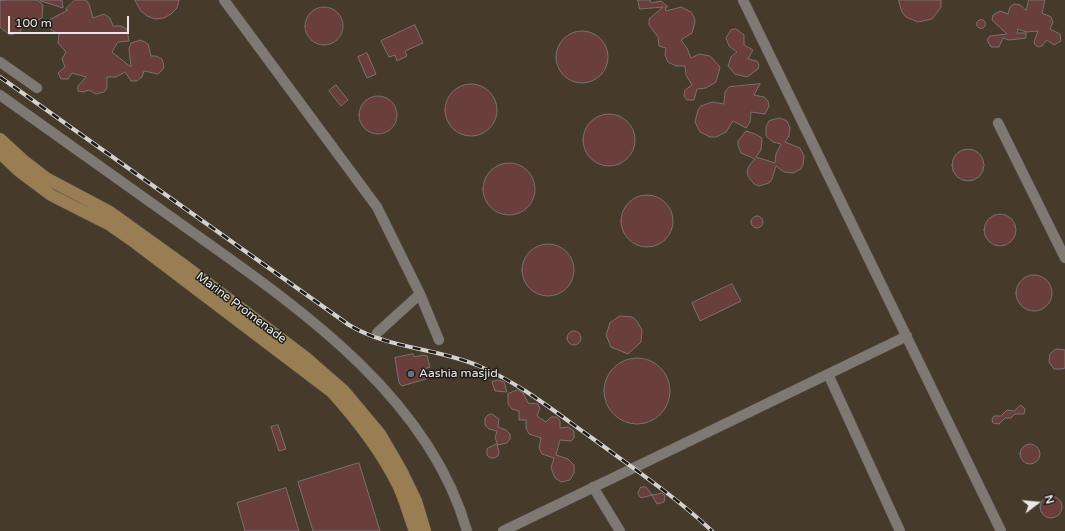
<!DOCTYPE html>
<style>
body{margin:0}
#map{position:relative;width:1065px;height:531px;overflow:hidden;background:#39342e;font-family:"Varela Round",sans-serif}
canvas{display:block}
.north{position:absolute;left:1017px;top:483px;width:40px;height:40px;-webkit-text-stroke:3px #1e1c19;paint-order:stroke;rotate:74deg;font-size:11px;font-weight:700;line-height:16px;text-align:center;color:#ebe8e4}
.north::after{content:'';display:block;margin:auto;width:14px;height:18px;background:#ebe8e4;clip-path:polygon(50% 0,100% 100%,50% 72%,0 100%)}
.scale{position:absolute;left:8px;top:16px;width:121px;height:18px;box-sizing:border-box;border:2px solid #ebe8e4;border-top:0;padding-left:5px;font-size:12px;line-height:14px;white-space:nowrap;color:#ebe8e4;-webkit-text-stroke:3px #1e1c19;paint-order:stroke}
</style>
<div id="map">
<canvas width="1065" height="531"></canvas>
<div class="north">N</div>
<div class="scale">100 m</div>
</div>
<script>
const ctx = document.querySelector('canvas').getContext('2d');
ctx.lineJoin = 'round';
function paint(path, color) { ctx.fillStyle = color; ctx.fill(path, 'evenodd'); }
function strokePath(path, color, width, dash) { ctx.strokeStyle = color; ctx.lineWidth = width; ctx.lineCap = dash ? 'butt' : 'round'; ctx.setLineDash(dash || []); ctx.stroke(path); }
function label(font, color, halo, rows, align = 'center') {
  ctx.font = font + ' "Varela Round",sans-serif'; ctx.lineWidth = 3; ctx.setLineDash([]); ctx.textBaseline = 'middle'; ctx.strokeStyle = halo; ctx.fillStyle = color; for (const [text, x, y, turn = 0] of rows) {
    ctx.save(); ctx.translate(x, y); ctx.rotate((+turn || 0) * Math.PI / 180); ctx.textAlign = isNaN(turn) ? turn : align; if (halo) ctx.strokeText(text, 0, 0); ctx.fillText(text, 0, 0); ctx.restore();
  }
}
paint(new Path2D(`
 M0 0H1065V531H0Z`), '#463a2b');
const building = new Path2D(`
 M7 0H38L43 5 42 18 36 21 25 20 20 32 11 35 7 33 0 27V1Z
 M41 0H62L63 8 41 1Z
 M75 0H86L89 4 93 18 104 14 110 18 113 26H121L127 29 129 41 118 42 112 52 131 67 129 49 131 43 141 40 148 44 151 56H156L162 59 164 66 163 69 158 74 144 71 142 77 137 81H131L125 72 116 77H107V88L104 92 96 94 89 90 83 92 78 91V86L86 77 72 73 68 79H61L58 73 65 67 62 59 66 52 58 43 59 34 51 30 49 20 68 10 66 9Z
 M135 0H179L177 8 171 14 164 18 155 19 147 16 141 11Z
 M638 0H650L651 3 661 1 668 7H665L666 11 681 7 691 12 694 17 695 22 692 33 681 40 687 48 691 58 699 54 710 56 720 67 716 82 706 88 697 89 694 100H687L684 96 685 90 692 85 686 75 685 66H676L668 62 665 55 666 48 659 46 658 37 649 25V19L663 7 640 9Z
 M899 0H941V7L932 19 918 22 906 17 902 12Z
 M1029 0H1045L1042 13 1051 17 1053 22 1050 29 1060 34 1061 41 1054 45 1047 40 1042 46 1039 47 1035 45 1034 42 1038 31 1026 32 1018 29 1017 33H1026V38L1009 40 1003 38 999 47H991L987 40 990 36 1007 34 992 20 993 15 1000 11 1008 14 1010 7 1014 4 1020 5 1026 10Z
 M305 26a19 19 0 1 1 38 0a19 19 0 1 1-38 0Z
 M976.5 24a4.5 4.5 0 1 1 9 0a4.5 4.5 0 1 1-9 0Z
 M415 25 423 43 405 51 407 56 397 61 395 55 389 57 381 41Z
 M736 29 744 35V45L753 50 748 59 757 61 759 65 758 69 747 77 735 74 728 66 731 57 737 52 729 46 726 38 731 30Z
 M556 57a26 26 0 1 1 52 0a26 26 0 1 1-52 0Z
 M367 53 376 74 367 78 358 57Z
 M760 84 754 95 764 97 768 101 769 106 765 114 751 112 750 122 746 128 733 121 726 132 716 137H710L700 132 695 122 698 110 701 106 712 102 724 104 725 92 729 87Z
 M445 110a26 26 0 1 1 52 0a26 26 0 1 1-52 0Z
 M336 85 348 100 341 106 329 91Z
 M359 115a19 19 0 1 1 38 0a19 19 0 1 1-38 0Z
 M583 140a26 26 0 1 1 52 0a26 26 0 1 1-52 0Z
 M780 118 787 121 790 128 789 136 785 142 800 148 804 156 803 165 801 169 793 173 784 172 776 166 772 179 769 183 759 186 754 184 748 176 747 171 749 166 755 159 741 153 738 146V141L746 131 755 134 762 138 761 150 756 157 775 163 776 154 781 144 773 142 766 136V127L769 121Z
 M952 165a16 16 0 1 1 32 0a16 16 0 1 1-32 0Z
 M483 189a26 26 0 1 1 52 0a26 26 0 1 1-52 0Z
 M621 221a26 26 0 1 1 52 0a26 26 0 1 1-52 0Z
 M984 230a16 16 0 1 1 32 0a16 16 0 1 1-32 0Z
 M751 222a6 6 0 1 1 12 0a6 6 0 1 1-12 0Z
 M522 270a26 26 0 1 1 52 0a26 26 0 1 1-52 0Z
 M1016 293a18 18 0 1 1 36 0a18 18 0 1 1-36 0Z
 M732 284 741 301 700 321 692 303Z
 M620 316 632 317 637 321 642 330 641 342 628 354 611 347 606 335 610 323Z
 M567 338a7 7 0 1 1 14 0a7 7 0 1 1-14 0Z
 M1056 349 1065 350V368L1062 369H1054L1049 362 1050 354Z
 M413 354 414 357 424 355 427 356 430 367 424 369 426 379 402 386 399 383 395 358Z
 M604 391a33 33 0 1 1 66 0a33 33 0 1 1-66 0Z
 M498 380 504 382 507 392 495 391 492 382Z
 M518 390 523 393 528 403 538 404 540 408 537 416 546 422 551 417H557L560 421V428L568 427 574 431V438L571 441 560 440 556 455 568 459 574 465V473L570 480 561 482 555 478 551 468 554 458 542 454 539 448 541 438 529 434 526 428V420H519V411L512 409 508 404V394Z
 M1021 405 1025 409 1024 414H1015L1011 418H1005L999 424 993 423 992 419 994 416H1001L1007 410 1014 411Z
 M492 414 499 419 498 427 506 430 510 434V439L507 443 498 445 495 438 497 431 489 429 485 425V418L488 415Z
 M278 425 286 449 279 451 271 427Z
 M1020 454a10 10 0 1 1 20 0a10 10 0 1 1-20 0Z
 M497 444 499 452 498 456 494 458H490L487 455V449Z
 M359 463 380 531H313L298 482Z
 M641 487H646L652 495 662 493 665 496 664 502 657 504 652 495 641 498 638 494Z
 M286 488 299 531H245L237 503Z
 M1040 507a11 11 0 1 1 22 0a11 11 0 1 1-22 0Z`);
paint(building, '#6a3f3b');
strokePath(building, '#7a706f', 1);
const minor = new Path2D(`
 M224 0 377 207 420 294 439 340
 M743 0 1001 531
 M0 62 37 88
 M0 95C61 138 121 181 181 224 292 303 428 393 467 531
 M998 123 1065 258
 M377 333 420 294
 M828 374 900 531
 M593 487 620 531
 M503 531 907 336`);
const major = new Path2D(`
 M0 139 24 161 46 178 110 212 181 263 305 357 344 391 380 434 402 472 416 501 425 531
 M0 153 19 171 51 195 110 225 133 241 332 392C358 421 381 450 398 485 405 499 409 516 415 531`);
strokePath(minor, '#55514c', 11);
strokePath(major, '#55514c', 13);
strokePath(minor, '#7e7972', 10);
strokePath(major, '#987e52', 12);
const rail = new Path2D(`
 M0 77 349 325C389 349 437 348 479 366 521 384 555 412 592 438 633 468 676 497 712 531`);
strokePath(rail, '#d4d0cc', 4);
strokePath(rail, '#1e1c19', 2.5, [8]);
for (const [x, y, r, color] of [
 [411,374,4,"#6b7280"]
]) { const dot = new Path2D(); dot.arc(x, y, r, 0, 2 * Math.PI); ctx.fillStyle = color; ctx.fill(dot); strokePath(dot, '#1e1c19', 1.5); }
label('12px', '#ebe8e4', '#1e1c19', [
 ["Marine Promenade",241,308,37]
]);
label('12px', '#ebe8e4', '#1e1c19', [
 ["Aashia masjid",419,374]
], 'left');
</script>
